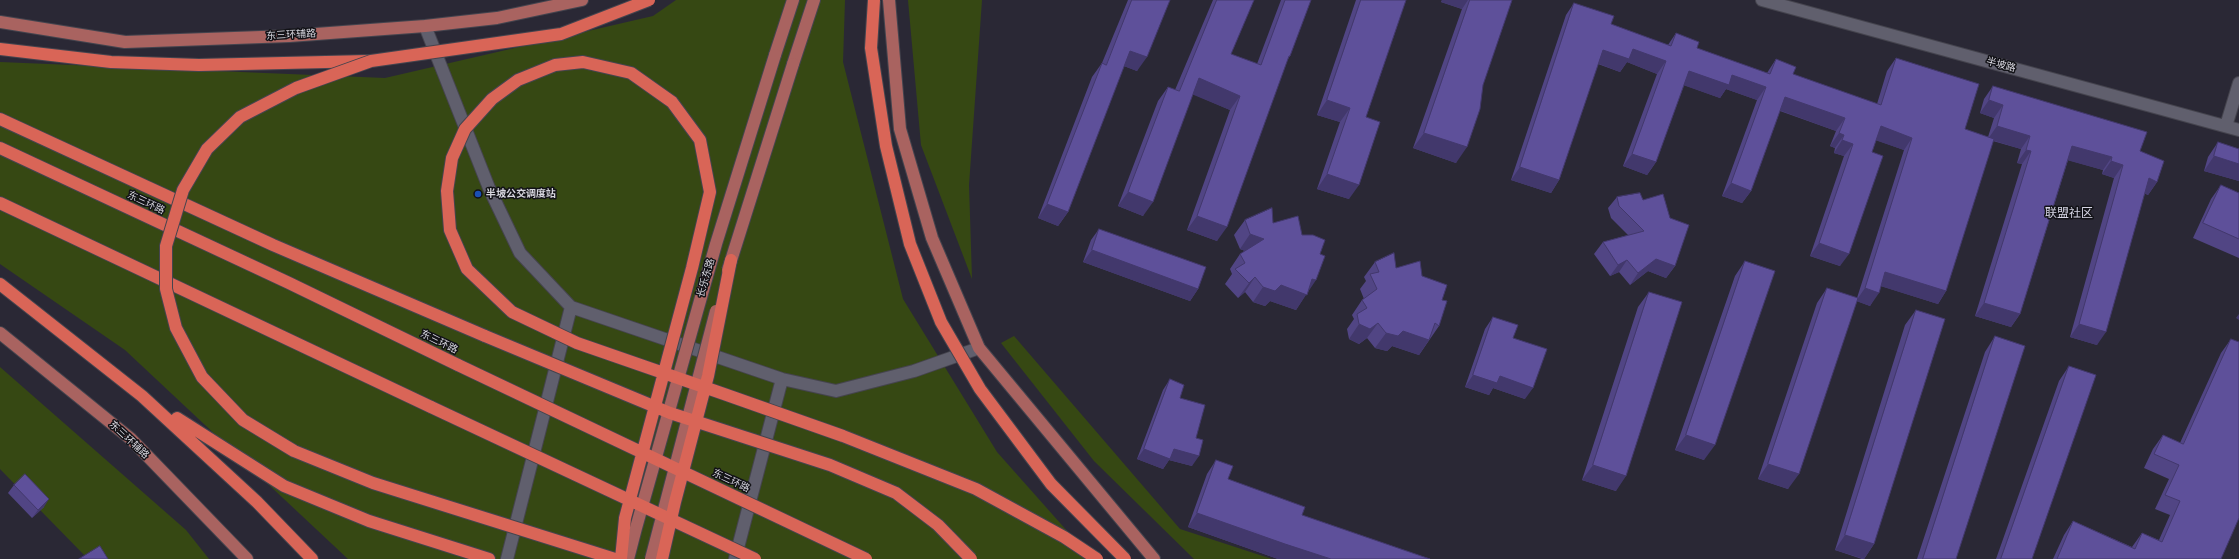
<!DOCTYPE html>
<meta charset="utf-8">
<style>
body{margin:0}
canvas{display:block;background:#2a2835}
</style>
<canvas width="2239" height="559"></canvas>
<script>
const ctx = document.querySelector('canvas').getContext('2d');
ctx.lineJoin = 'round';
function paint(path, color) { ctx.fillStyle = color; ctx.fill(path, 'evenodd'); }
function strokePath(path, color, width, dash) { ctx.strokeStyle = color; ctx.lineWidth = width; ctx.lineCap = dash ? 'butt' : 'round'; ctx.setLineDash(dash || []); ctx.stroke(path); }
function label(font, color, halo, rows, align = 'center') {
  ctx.font = font + ' "Open Sans","Noto Sans SC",sans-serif'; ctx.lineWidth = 3; ctx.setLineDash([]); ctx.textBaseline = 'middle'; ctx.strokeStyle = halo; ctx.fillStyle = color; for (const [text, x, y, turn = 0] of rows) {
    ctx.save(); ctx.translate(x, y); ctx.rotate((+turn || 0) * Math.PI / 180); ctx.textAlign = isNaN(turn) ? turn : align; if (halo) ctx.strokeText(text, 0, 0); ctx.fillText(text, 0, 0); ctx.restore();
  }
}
paint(new Path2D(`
 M676 0H845L843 62 903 299 997 452 1092 559H348L125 350 0 264V62L385 78 653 16Z
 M908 0H982L969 185 972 279 921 145Z
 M1014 336 1180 529 1272 559H1194L1094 461 1001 343Z
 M0 367 186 530 209 559H88L0 469Z`), '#364813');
const minor = new Path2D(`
 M1762 0 2239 130
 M425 26 489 188 520 253 571 307 782 379 836 391 914 371 979 348
 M2226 126 2239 83
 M507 559 571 307
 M735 559 782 379`);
const major = new Path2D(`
 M889 0 900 129 932 238 979 348 1154 559
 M0 22 125 42 289 36 425 26 497 18 582 0
 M775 55 793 0
 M793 64 814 0
 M0 333 131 439 247 559`);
const highway = new Path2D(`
 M0 49 111 62 199 65 368 61
 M0 119 273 245 485 336
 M0 148 289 283 458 365
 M0 203 431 407
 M0 284 142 396 257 502 312 559
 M177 418 284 486 369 521 489 559`);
strokePath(minor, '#45444e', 14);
strokePath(major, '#45444e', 14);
strokePath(highway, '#45444e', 14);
strokePath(minor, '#605f6d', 12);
strokePath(major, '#a96360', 12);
strokePath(highway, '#d96557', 12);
const majorBridge = new Path2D(`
 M728 270 793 64
 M628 559 636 528 716 244 775 55
 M651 559 716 311`);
const highwayBridge = new Path2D(`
 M874 0 871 48 886 146 910 244 941 322 980 389 1051 484 1125 559
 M485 336 670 413 830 465 896 493 938 525 971 559
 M458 365 866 559
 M431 407 755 559
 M615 559 373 483 294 451 243 420 202 377 176 328 166 289V246L183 190 207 149 240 117 296 88 371 61 561 34 649 0
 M621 559 625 518 692 268 710 192 700 140 672 102 631 73 583 62 555 65 518 80 492 99 465 129 452 158 447 191 450 230 467 269 512 312 577 343 724 394 843 436 976 489 1064 537 1097 559
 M662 559 675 502 708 376 731 260`);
strokePath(majorBridge, '#45444e', 14, []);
strokePath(highwayBridge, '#45444e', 14, []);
strokePath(majorBridge, '#a96360', 12);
strokePath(highwayBridge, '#d96557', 12);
paint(new Path2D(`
 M1128 0H1170L1137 71 1124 66 1068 212 1058 226 1038 218 1092 77 1102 63Z
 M1213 0H1254L1231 54 1257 64 1281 0H1311L1290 56 1286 62 1217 241 1187 230 1230 110 1193 94 1143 216 1118 206 1158 101 1168 87 1175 90Z
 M1356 0H1406L1366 117 1349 199 1317 189 1340 122 1317 115Z
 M1442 0H1512L1456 163 1413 148 1462 9 1441 2Z
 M1574 3 1611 24 1668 45 1676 33 1697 48 1767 73 1776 59 1793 74 1877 104 1887 71 1896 58 1965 129 1988 137 1994 118 1980 113 1984 99 1993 86 2140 151 2157 182 2148 195 2144 193 2097 345 2070 337 2114 178 2102 174 2103 170 2068 160 2020 314 2011 327 1975 316 2022 164 2017 163 2021 149 1993 141 1946 291 1938 304 1881 286 1870 306 1857 301 1788 489 1758 479 1817 303 1827 288 1857 298 1904 150 1876 140 1872 152 1840 266 1810 256 1844 156 1834 153 1835 148 1830 146 1836 131 1780 111 1751 191 1742 203 1722 196 1757 100 1726 89 1720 98 1684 85 1656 162 1647 175 1623 166 1657 74 1627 62 1620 72 1598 64 1559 180 1551 193 1511 180 1566 15Z
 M2218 142 2239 149V181L2204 171 2208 157Z
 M2221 185 2239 193V258L2193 238 2211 199Z
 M1617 197 1675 266 1666 278 1648 271 1630 285 1619 272 1610 276 1594 254 1603 242 1628 235 1611 218 1608 208Z
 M1245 220 1273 223 1308 291 1296 310 1270 301 1265 306 1253 302 1245 292 1238 298 1225 284 1232 274 1230 269 1240 254 1245 251 1240 249 1234 235Z
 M1099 229 1198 289 1190 301 1083 262 1091 240Z
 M1745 261 1704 460 1675 450 1735 276Z
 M1375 262 1422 276 1442 300 1439 326 1419 355 1392 346 1387 351 1375 348 1367 338 1359 344 1349 339 1347 329 1354 319 1352 315 1362 300 1364 299 1360 289 1366 281 1364 277Z
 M1649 292 1616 491 1582 480 1638 307Z
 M1916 310 1874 544 1864 559H1862L1835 550 1905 325Z
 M1493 317 1513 338 1525 399 1493 388 1489 395 1465 387 1485 329Z
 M1995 336 1956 559H1917L1985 352Z
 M2231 339 2221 559H2053L2064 535 2073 521 2132 547 2142 533 2159 540 2170 515 2155 509 2169 479 2144 468 2153 449 2163 435 2180 443 2221 353Z
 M2069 366 2032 559H1996L2059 381Z
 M1170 379 1180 398 1196 438 1192 466 1169 460 1163 469 1137 459 1163 390Z
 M1216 460 1228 479 1302 515 1430 559H1278L1188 527 1207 474Z
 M14 485 44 507 32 518 8 493Z`), '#514584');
paint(new Path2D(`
 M1442 0H1468L1462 9 1441 2Z
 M1633 49 1666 61 1657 74 1627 62 1620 72 1594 62 1603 50Z
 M1130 51 1147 57 1137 71 1121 65Z
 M1689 71 1732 75 1766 87 1757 100 1726 89 1720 98 1680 84Z
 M1199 78 1240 96 1230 110 1189 93Z
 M1785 97 1845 118 1836 131 1776 109Z
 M1327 100 1350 108 1340 122 1317 115Z
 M1989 100 2003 105 1994 118 1980 113Z
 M1881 126 1912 138 1904 150 1872 139Z
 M1997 126 2030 136 2021 149 1988 139Z
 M1424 133 1467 147 1456 163 1413 148Z
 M1839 133 1844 135 1835 148 1830 146Z
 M1842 140 1853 144 1844 156 1834 153Z
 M2072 146 2112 157 2103 170 2063 159Z
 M2026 150 2031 151 2022 164 2017 163Z
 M1632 154 1656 162 1647 175 1623 166Z
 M2214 156 2239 164V181L2204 171Z
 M2111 161 2123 165 2114 178 2102 174Z
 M1520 167 1559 180 1551 193 1511 180Z
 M1327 174 1359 185 1349 199 1317 189Z
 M2149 178 2157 182 2148 195 2139 191Z
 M1731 183 1751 191 1742 203 1722 196Z
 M1128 192 1153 202 1143 216 1118 206Z
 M1047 204 1068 212 1058 226 1038 218Z
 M1197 216 1227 227 1217 241 1187 230Z
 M1250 234 1264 239 1253 254 1240 249Z
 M1819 243 1849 254 1840 266 1810 256Z
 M1092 250 1198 289 1190 301 1083 262Z
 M1656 259 1675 266 1666 278 1648 271 1630 285 1638 273Z
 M1627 260 1619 272 1610 276 1618 265Z
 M1885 272 1946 291 1938 304 1877 285Z
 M1255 277 1245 292 1238 298 1249 283Z
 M1312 279 1316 280 1296 310 1270 301 1265 306 1253 302 1263 287 1281 285Z
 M1865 288 1879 293 1870 306 1856 301Z
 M1984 303 2020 314 2011 327 1975 316Z
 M2239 314V320L2236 318Z
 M1378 323 1367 338 1359 344 1349 339 1359 324Z
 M2079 324 2106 332 2097 345 2070 337Z
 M1403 331 1429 340 1419 355 1392 346 1387 351 1375 348 1386 333Z
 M1473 375 1500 376 1533 388 1525 399 1493 388 1489 395 1465 387Z
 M1686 435 1715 445 1704 460 1675 450Z
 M1144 449H1174L1199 456 1192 466 1169 460 1163 469 1137 459Z
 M1768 464 1799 474 1788 489 1758 479Z
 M1593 465 1626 476 1616 491 1582 480Z
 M49 499 44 507 32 518 38 510Z
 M1197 513 1331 559H1278L1188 527Z
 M1845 535 1874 544 1864 559 1835 550Z`), '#42386c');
const building = new Path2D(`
 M1132 0H1170L1147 57 1130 51 1068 212 1047 204 1102 63 1106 65Z
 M1217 0H1254L1231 54 1261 65 1285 0H1311L1290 56H1289L1227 227 1197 216 1240 96 1199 78 1153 202 1128 192 1168 87 1179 91Z
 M1361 0H1406L1366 117 1380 122 1359 185 1327 174 1350 108 1327 100Z
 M1470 0H1512L1483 85 1480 109 1467 147 1424 133Z
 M1574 3 1614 16 1611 24 1671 46 1676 33 1699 42 1697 48 1770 74 1776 59 1796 67 1793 74 1881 105 1896 58 1979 84 1965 129 1994 139 1946 291 1885 272 1879 293 1865 288 1912 138 1881 126 1872 152 1883 156 1849 254 1819 243 1853 144 1842 140 1844 135 1839 133 1845 118 1785 97 1751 191 1731 183 1766 87 1732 75 1729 85 1689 71 1656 162 1632 154 1666 61 1633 49 1629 59 1603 50 1559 180 1520 167Z
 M1993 86 2147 132 2140 151 2164 161 2157 182 2149 178 2106 332 2079 324 2123 165 2111 161 2112 157 2072 146 2020 314 1984 303 2031 151 2026 150 2030 136 1997 126 2003 105 1989 100Z
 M2218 142 2239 149V164L2214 156Z
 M2221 185 2239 193V239L2203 223Z
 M1640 193 1643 200 1663 194 1670 218 1689 225 1675 266 1656 259 1638 273 1627 260 1618 265 1603 242 1644 231 1619 206 1617 197Z
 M1272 208 1273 223 1298 216 1302 235H1313L1325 240 1320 254 1325 256 1316 280 1312 279 1307 295 1281 285 1275 291 1263 287 1255 277 1249 283 1235 269 1245 263 1240 254 1264 239 1250 234 1245 220Z
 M1099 229 1206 267 1198 289 1092 250Z
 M1394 253 1396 268 1420 261 1422 276 1447 285 1442 300 1447 301 1439 326 1435 323 1429 340 1403 331 1398 336 1386 333 1378 323 1370 329 1359 324 1357 314 1367 308 1362 300 1377 289 1370 274 1379 272 1375 262Z
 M1745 261 1775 271 1715 445 1686 435Z
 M1827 288 1858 298 1799 474 1768 464Z
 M1649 292 1682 302 1626 476 1593 465Z
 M1916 310 1945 319 1874 544 1845 535Z
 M1493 317 1518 325 1513 338 1547 349 1533 388 1500 376 1497 383 1473 375Z
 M1995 336 2025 346 1956 559H1923Z
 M2231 339 2239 342V518L2221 559H2057L2073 521 2135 549 2142 533 2162 542 2180 501 2165 495 2179 465 2154 454 2163 435 2183 444Z
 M2069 366 2096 375 2032 559H2001Z
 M1170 379 1184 385 1180 398 1205 405 1196 438 1203 440 1199 456 1174 449 1170 459 1144 449Z
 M1216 460 1233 466 1228 479 1305 507 1302 515 1430 559H1331L1285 544 1197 513Z
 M25 474 49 499 38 510 14 485Z
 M100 546 108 559H79Z`);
paint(building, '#5e509a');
strokePath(building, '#42386c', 1);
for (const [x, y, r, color] of [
 [478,194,4,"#1a4fb4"]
]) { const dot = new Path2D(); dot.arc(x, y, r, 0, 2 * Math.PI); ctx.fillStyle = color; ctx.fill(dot); strokePath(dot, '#121217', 1.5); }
label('10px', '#d7d6de', '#121217', [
 ["东三环辅路",291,35,-3],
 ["半坡路",2001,65,15],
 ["东三环路",146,203,25],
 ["长乐东路",706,278,-74],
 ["东三环路",439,342,26],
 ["东三环辅路",129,440,43],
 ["东三环路",731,481,25]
]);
label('bold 10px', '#d7d6de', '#121217', [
 ["半坡公交调度站",486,194]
], 'left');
label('12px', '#d6d5e5', '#121217', [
 ["联盟社区",2069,214]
]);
</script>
